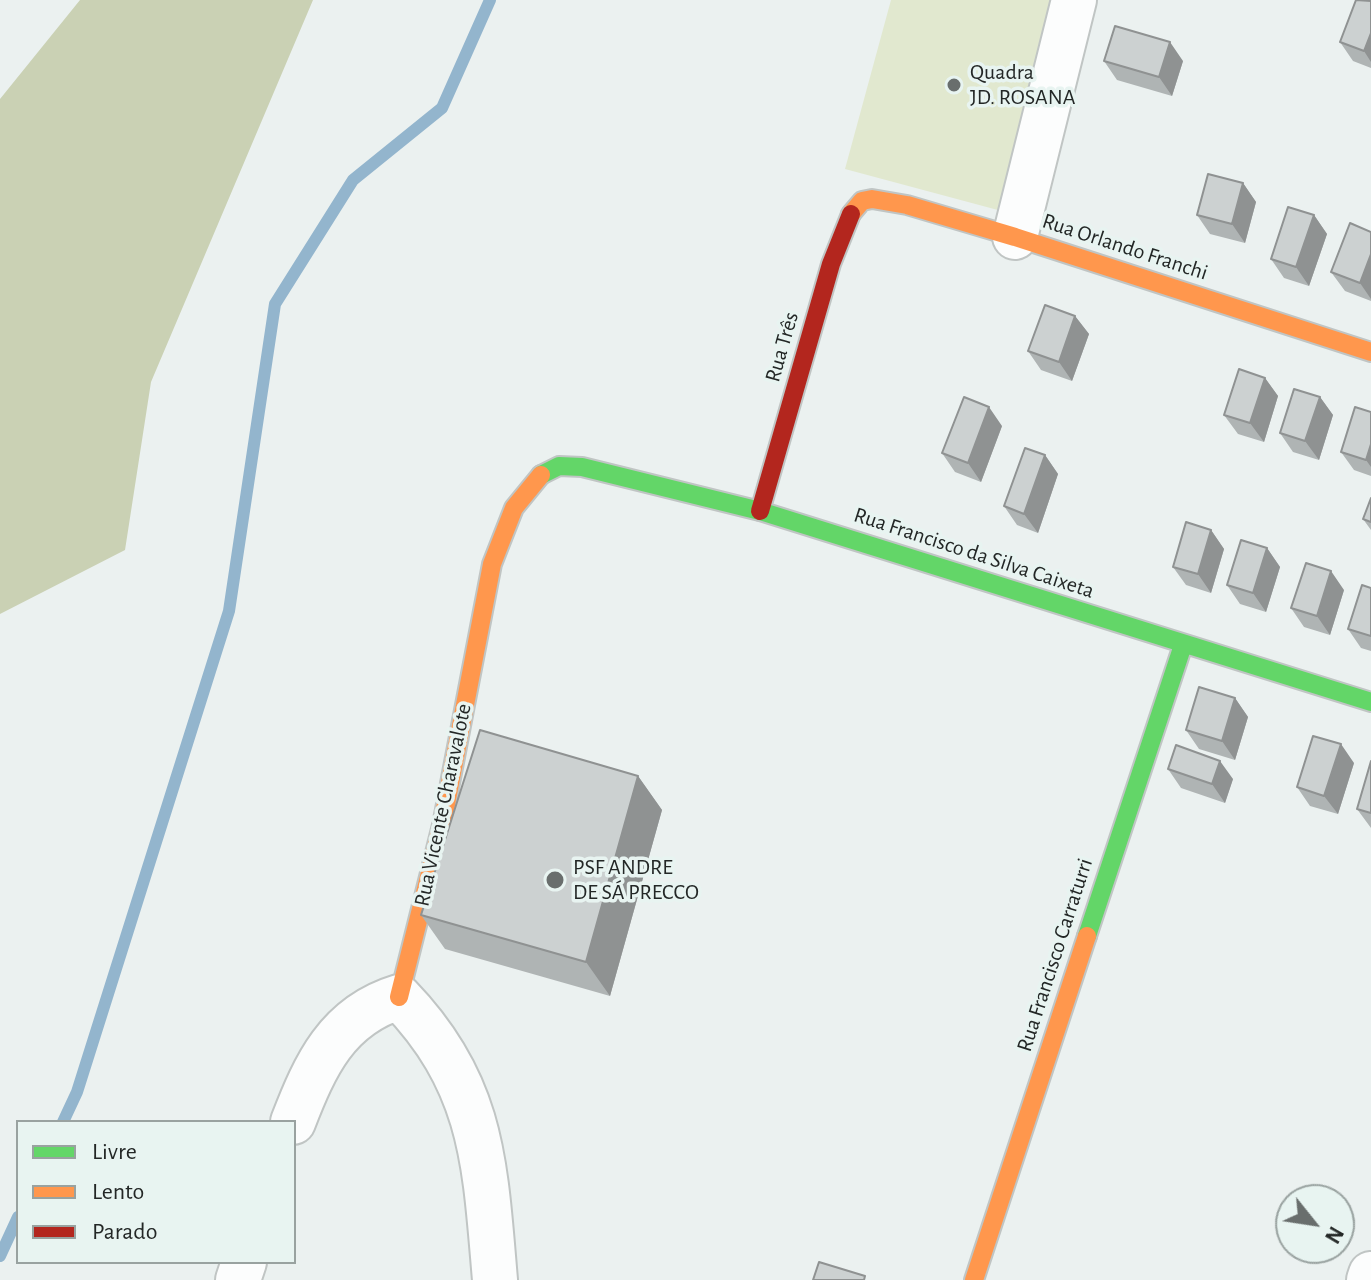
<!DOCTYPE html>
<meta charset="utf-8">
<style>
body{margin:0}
#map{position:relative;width:1371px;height:1280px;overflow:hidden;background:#ebf1f0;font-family:"Alegreya Sans",sans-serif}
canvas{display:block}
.legend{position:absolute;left:16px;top:1120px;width:280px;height:144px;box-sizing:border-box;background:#e8f4f1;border:2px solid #99a2a0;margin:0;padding:10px 14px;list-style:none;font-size:24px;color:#232726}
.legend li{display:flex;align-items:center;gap:16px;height:40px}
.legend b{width:40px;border:2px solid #99a2a0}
.north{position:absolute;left:1275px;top:1184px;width:80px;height:80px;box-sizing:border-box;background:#e8f4f1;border:2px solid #99a2a0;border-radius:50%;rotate:120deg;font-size:22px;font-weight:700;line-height:32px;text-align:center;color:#232726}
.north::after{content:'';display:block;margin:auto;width:28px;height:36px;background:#696e6d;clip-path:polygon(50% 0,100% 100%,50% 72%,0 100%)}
</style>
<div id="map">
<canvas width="1371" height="1280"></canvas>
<ul class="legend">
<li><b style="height:10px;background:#63d668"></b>Livre</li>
<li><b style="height:10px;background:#ff974d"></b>Lento</li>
<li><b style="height:10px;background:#b3261e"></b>Parado</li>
</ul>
<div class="north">N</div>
</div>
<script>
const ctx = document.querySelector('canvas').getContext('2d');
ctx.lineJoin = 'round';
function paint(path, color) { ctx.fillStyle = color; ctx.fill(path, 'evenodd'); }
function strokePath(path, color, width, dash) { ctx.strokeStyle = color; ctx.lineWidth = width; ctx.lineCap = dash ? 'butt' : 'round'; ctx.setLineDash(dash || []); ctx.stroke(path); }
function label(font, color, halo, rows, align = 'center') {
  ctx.font = font + ' "Alegreya Sans",sans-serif'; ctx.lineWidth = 7; ctx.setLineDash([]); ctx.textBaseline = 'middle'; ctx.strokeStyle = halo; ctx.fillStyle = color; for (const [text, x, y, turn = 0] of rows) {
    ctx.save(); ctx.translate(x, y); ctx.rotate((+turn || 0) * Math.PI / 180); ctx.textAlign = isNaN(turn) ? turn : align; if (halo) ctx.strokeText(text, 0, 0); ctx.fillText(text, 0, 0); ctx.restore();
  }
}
paint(new Path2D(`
 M891 0H1059L1009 213 845 169Z`), '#e1e8cf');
paint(new Path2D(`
 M80 0H313L151 382 125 550 0 614V99Z`), '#cad1b4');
strokePath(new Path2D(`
 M63 1122 77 1092 229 611 275 304 353 180 442 108 490 0
 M0 1256 18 1217`), '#93b5cd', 12);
const street = new Path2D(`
 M1015 237 1074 0
 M293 1122C315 1065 337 1016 399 997 484 1085 485 1165 495 1280
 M238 1280 244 1262
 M1369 1280 1371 1274`);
const fast = new Path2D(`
 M541 475 559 466 582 467 760 511 1371 702
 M1087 936 1183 645`);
const slow = new Path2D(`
 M851 214 862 201 872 199 907 205 1015 237 1371 352
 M399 997 442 825 492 564 514 508 541 475
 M974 1280 1087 936`);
const jam = new Path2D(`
 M760 511 831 264 851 214`);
strokePath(street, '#c0c5c4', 48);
strokePath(fast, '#c0c5c4', 22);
strokePath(slow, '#c0c5c4', 22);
strokePath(jam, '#c0c5c4', 22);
strokePath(street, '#fcfdfd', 44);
strokePath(fast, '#63d668', 18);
strokePath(slow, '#ff974d', 18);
strokePath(jam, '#b3261e', 18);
paint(new Path2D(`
 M1371 1V68L1353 61 1340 42Z
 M1104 61H1183L1172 96 1117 80Z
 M1243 183 1256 202 1245 243 1210 234 1197 215Z
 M1314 215 1327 234 1309 286 1284 278 1271 259Z
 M1371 232V301L1345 291 1331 272Z
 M1075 316 1089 334 1072 381 1041 370 1028 351Z
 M1265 378 1278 396 1264 442 1238 434 1224 415Z
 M1320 397 1333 415 1319 460 1293 452 1280 433Z
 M1371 412V476L1354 470 1341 452Z
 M1002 426 981 482 955 472 942 453Z
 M1045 455 1058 474 1038 533 1017 525 1004 506Z
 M1371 498V530L1363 519Z
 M1211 530 1224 549 1211 593 1186 585 1173 567Z
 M1267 548 1280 567 1266 612 1240 604 1227 585Z
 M1371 588V651L1361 648 1348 629Z
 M1344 590 1330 635 1304 627 1291 608Z
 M1235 698 1248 717 1235 760 1199 749 1186 730Z
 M1371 761V828L1357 809Z
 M1354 763 1338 814 1310 806 1297 787Z
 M1168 769 1233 779 1225 803 1181 788Z
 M638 776 662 810 610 996 445 949 421 915Z`), '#afb4b4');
paint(new Path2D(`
 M1371 33V62L1364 51Z
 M1170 42 1183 61 1172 96 1159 77Z
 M1243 183 1256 202 1245 243 1232 224Z
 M1314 215 1327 234 1309 286 1296 267Z
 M1371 254V299L1360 283Z
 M1075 316 1089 334 1072 381 1059 362Z
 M1265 378 1278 396 1264 442 1250 423Z
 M1320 397 1333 415 1319 460 1305 441Z
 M989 407 1002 426 981 482 968 463Z
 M1371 444V467L1366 460Z
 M1045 455 1058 474 1038 533 1024 514Z
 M1211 530 1224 549 1211 593 1198 574Z
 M1267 548 1280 567 1266 612 1253 593Z
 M1331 571 1344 590 1330 635 1317 616Z
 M1235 698 1248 717 1235 760 1222 741Z
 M1341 744 1354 763 1338 814 1324 796Z
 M1220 761 1233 779 1225 803 1212 784Z
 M638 776 662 810 610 996 586 962Z`), '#8f9292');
const building = new Path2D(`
 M1356 0 1371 1V33L1364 51 1340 42Z
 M1115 26 1170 42 1159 77 1104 61Z
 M1208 174 1243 183 1232 224 1197 215Z
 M1288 207 1314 215 1296 267 1271 259Z
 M1350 223 1371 232V254L1360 283 1331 272Z
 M1045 305 1075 316 1059 362 1028 351Z
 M1239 369 1265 378 1250 423 1224 415Z
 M1294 389 1320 397 1305 441 1280 433Z
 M964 397 989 407 968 463 942 453Z
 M1355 407 1371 412V444L1366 460 1341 452Z
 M1025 448 1045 455 1024 514 1004 506Z
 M1371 498V522L1363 519Z
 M1186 522 1211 530 1198 574 1173 567Z
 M1241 540 1267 548 1253 593 1227 585Z
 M1306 563 1331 571 1317 616 1291 608Z
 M1362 585 1371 588V636L1348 629Z
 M1199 687 1235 698 1222 741 1186 730Z
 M480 730 638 776 586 962 421 915Z
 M1313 736 1341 744 1324 796 1297 787Z
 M1176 745 1220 761 1212 784 1168 769Z
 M1371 761V813L1357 809Z
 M819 1262 865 1276 864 1280H813Z`);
paint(building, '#ccd1d1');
strokePath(building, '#8f9292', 2);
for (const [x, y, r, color] of [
 [954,85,8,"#696e6d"],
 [555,880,10,"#696e6d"]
]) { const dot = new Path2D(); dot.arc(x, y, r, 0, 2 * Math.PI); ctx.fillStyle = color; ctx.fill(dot); strokePath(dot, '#e8f4f1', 3); }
label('22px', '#232726', '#e8f4f1', [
 ["Quadra",970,72],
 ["JD. ROSANA",970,97],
 ["PSF ANDRE",573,867],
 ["DE SÁ PRECCO",573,892]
], 'left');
label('22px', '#232726', '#e8f4f1', [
 ["Rua Orlando Franchi",1125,247,18],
 ["Rua Três",782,347,-74],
 ["Rua Francisco da Silva Caixeta",974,553,18],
 ["Rua Vicente Charavalote",443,805,-78],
 ["Rua Francisco Carraturri",1055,955,-72]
]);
</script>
